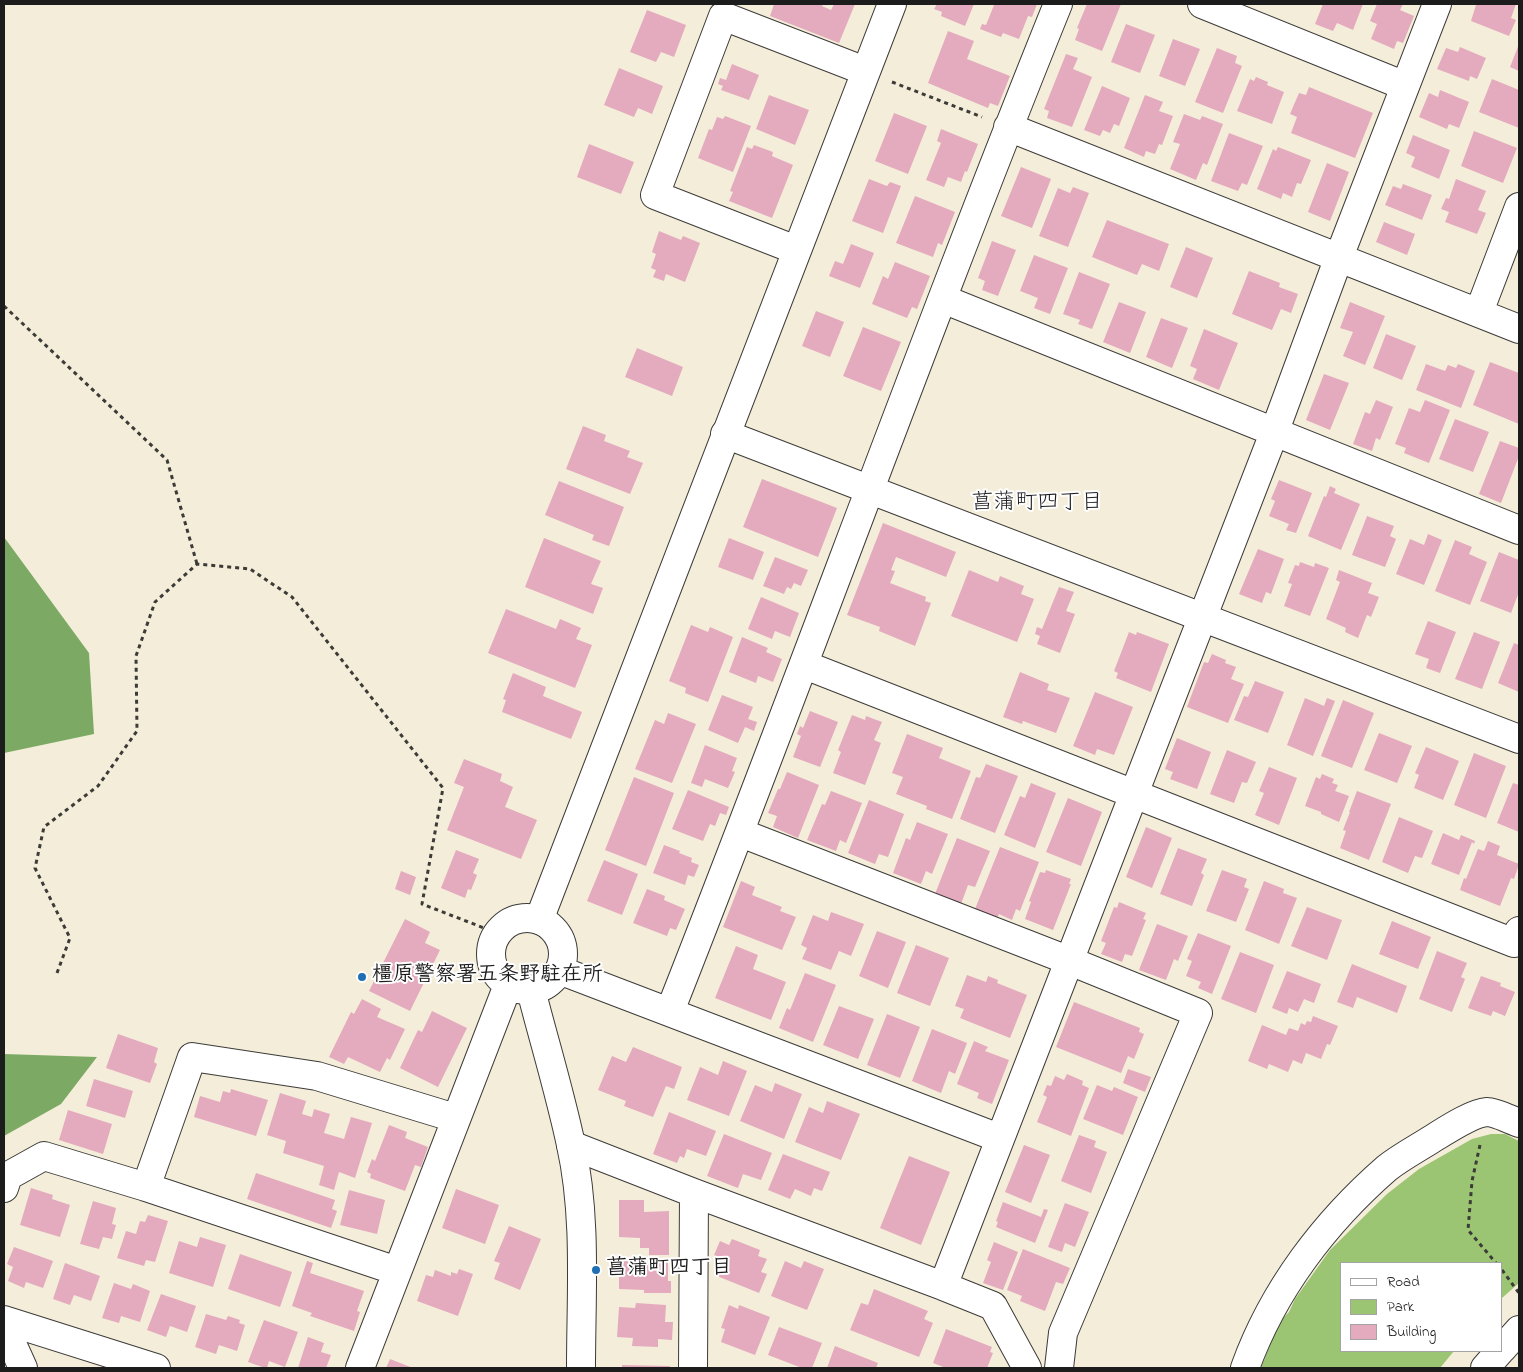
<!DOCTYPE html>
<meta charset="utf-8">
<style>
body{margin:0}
#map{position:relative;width:1523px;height:1372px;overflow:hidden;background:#f4edd9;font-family:"Indie Flower",sans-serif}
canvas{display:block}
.frame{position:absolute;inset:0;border:5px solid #1c1c1c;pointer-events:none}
.legend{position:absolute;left:1340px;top:1262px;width:162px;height:90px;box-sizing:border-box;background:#fff;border:1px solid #a4a4a4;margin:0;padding:6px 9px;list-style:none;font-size:15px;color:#1c1c1c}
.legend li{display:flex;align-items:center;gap:10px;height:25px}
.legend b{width:25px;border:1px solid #a4a4a4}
</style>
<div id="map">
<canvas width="1523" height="1372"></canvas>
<div class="frame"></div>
<ul class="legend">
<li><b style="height:6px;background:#fff"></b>Road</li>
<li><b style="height:14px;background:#9bc572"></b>Park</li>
<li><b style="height:14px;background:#e4abbe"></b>Building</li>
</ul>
</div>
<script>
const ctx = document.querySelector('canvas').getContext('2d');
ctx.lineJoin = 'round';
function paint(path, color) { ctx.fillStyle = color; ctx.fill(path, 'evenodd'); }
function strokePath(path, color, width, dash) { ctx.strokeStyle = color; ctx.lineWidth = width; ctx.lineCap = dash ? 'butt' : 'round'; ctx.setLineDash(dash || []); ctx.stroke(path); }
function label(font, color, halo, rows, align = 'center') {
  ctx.font = font + ' "Indie Flower","Klee One",sans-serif'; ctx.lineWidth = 4; ctx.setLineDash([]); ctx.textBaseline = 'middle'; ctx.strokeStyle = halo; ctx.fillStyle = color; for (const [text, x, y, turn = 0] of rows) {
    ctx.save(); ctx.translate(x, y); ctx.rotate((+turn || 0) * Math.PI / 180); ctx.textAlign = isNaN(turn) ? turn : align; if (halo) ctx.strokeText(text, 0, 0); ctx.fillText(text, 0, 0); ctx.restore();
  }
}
paint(new Path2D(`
 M1491 1134H1505L1519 1141V1283L1502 1298V1263H1342V1351H1454L1440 1368H1261L1279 1322 1289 1312 1295 1299 1330 1250 1387 1194 1419 1169 1472 1139Z`), '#9bc572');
paint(new Path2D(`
 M4 537 89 653 94 734 4 753Z
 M4 1054 97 1057 61 1104 4 1136Z`), '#7caa64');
paint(new Path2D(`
 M774 4H823L822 6 831 10 834 4H855L839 43 770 16Z
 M937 4H974L965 26 941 16 942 12 934 9Z
 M990 4H1037L1032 17 1028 16 1019 39 1003 33 1001 37 980 29 982 24 986 25 994 5Z
 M1087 4H1121L1102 51 1075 40 1079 29 1077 28Z
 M1323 4H1363L1353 30 1337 23 1333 31 1315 24Z
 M1377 4H1403L1400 10 1414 16 1403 43 1397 41 1394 49 1371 39 1377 24 1370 21Z
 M1473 4H1516L1511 18 1516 20 1509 36 1471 21 1476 5Z
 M647 10 686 25 674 57 661 52 656 62 630 52Z
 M1126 24 1155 35 1140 73 1111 62Z
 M948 31 974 41 967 59 1010 76 998 106 990 103 988 108 928 83Z
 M1173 39 1200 49 1185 86 1159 76Z
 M1519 44V71L1510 67Z
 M1460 47 1486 58 1477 79 1470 76 1469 81 1437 69 1446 48 1458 52Z
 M1217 48 1237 56 1235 63 1242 66 1223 113 1195 102Z
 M1066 54 1078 58 1073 69 1092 77 1072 127 1047 118 1049 111 1044 109Z
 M732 64 759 75 749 100 721 90 723 86 718 84 720 78 726 80Z
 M619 68 663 86 652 114 638 108 634 117 604 105Z
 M1256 77 1268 82 1267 85 1284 92 1272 124 1237 111 1250 79 1254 81Z
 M1492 79 1519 90V128L1479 112Z
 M1102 86 1130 98 1119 126 1114 124 1110 133 1103 130 1100 136 1084 130Z
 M1309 87 1373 113 1355 158 1291 133 1297 117 1290 114 1299 93 1306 95Z
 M1440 90 1469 102 1459 128 1449 124 1447 129 1419 117 1429 93 1438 97Z
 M769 95 809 110 795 145 756 129Z
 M1145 95 1163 102 1159 111 1173 116 1162 145 1159 144 1155 154 1146 151 1144 157 1124 148Z
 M894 113 927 126 908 174 875 161Z
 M1184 114 1200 120 1202 116 1223 124 1207 165 1203 163 1196 180 1170 169 1180 144 1173 142Z
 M725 116 751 126 733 172 698 158 709 129 712 130 717 117 723 119Z
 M941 129 978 144 967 172 965 171 961 182 948 177 944 187 926 180 941 143 937 141Z
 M1474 131 1517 148 1503 183 1461 166Z
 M1229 133 1263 146 1247 185 1242 183 1238 191 1211 181Z
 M1413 135 1450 150 1439 179 1411 167 1415 157 1406 153Z
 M589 144 634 162 621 194 577 177Z
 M754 145 773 152 772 156 793 165 772 218 729 201 733 192 730 191 747 147 752 149Z
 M1278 147 1311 160 1301 184 1297 183 1292 197 1283 193 1281 199 1257 189 1273 149 1276 151Z
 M1327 163 1349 172 1330 221 1308 212Z
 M1021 167 1051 179 1032 228 1001 216Z
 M869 179 887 186 890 182 901 186 883 233 852 221Z
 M1456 179 1486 191 1478 210 1486 213 1477 234 1445 222 1449 212 1441 209 1446 198 1449 199Z
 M1403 184 1432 195 1422 220 1385 205 1393 186 1401 189Z
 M1073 187 1089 193 1068 247 1039 236 1058 188 1070 193Z
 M915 196 955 212 942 245 938 243 933 257 896 243Z
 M1107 220 1169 244 1159 271 1142 264 1137 275 1092 257Z
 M1384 222 1415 234 1407 255 1376 242Z
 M659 231 681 240 683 236 700 243 685 282 666 274 664 281 653 277 656 270 651 268 656 254 652 252Z
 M992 241 1016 250 998 296 982 290 985 281 978 278Z
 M851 244 874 253 860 288 829 276 835 261 843 264Z
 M1186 247 1213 258 1197 298 1170 287Z
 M1034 255 1068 268 1050 314 1034 308 1038 298 1020 291Z
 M895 262 930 276 917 309 912 307 907 318 872 304 883 276 888 279Z
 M1249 271 1280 283 1279 287 1298 294 1291 313 1281 309 1272 330 1232 314Z
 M1079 272 1110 284 1092 329 1078 324 1080 320 1063 314Z
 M1119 302 1146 312 1130 353 1103 342Z
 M1350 302 1385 316 1365 365 1343 356 1353 332 1340 328Z
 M816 311 844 322 830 357 802 346Z
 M1161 318 1188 328 1172 368 1146 357Z
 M863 327 901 342 881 391 843 376Z
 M1204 329 1238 343 1219 390 1193 379 1197 369 1190 366Z
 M1386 334 1416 346 1402 380 1373 368Z
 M637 348 683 367 672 396 625 377Z
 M1490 362 1519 373V424L1473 405Z
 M1426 364 1445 371 1448 365 1456 368 1458 364 1475 371 1461 408 1416 390Z
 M1324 374 1349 383 1330 430 1306 420Z
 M1376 400 1393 407 1380 440 1376 438 1372 451 1353 444 1365 412 1370 414Z
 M1425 400 1450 410 1429 463 1404 453 1406 448 1395 444 1409 408 1420 412Z
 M1455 419 1489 432 1473 472 1439 459Z
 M583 426 606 435 604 441 630 451 627 457 643 463 630 494 566 469Z
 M1500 441 1519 448V456L1501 503 1479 494Z
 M762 479 837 508 818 557 743 527Z
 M1279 480 1312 493 1296 533 1286 530 1289 524 1269 516 1275 501 1271 499Z
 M559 481 624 507 609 546 592 540 594 535 545 515Z
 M1330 486 1336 489 1334 493 1360 504 1341 550 1308 536 1324 496 1326 497Z
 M1367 516 1394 526 1390 536 1396 539 1385 567 1352 555Z
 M883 523 956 552 946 577 896 557 891 570 895 571 890 583 926 597 925 601 931 603 915 646 879 631 880 627 847 615Z
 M1428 534 1442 540 1424 585 1396 574 1410 539 1424 545Z
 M544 538 601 561 591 584 603 588 593 614 525 587Z
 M729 538 764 552 753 580 718 567Z
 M1455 540 1472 547 1469 554 1487 562 1470 605 1435 591Z
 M1258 549 1284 559 1271 594 1266 592 1262 603 1239 594Z
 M1499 552 1519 560V592L1511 613 1480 601Z
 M775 557 808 570 801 586 794 583 791 589 787 587 784 594 763 586Z
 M1300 562 1314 567 1315 563 1329 568 1310 616 1284 606 1292 584 1288 583 1295 565 1299 566Z
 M969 570 998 582 1000 576 1024 586 1021 594 1034 599 1017 642 951 616Z
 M1339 570 1372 583 1368 593 1379 597 1371 617 1367 615 1358 638 1345 632 1346 628 1326 619 1340 582 1336 580Z
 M1059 587 1074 592 1066 611 1075 614 1060 653 1037 644 1040 636 1035 634 1037 627 1042 629Z
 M761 597 799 613 790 637 775 631 772 639 748 629Z
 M506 609 556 629 560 619 581 628 576 639 592 645 575 688 488 653Z
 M1428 621 1456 632 1440 673 1426 668 1429 659 1415 654Z
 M691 625 708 632 710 627 733 637 708 702 685 693 686 688 669 681Z
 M1129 632 1136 635 1137 632 1169 644 1151 692 1116 678 1118 673 1114 671Z
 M1474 632 1500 642 1482 689 1455 679Z
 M742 637 768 648 766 652 782 659 773 682 758 676 756 683 729 672Z
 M1514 643 1519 645V692L1498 683Z
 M1212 654 1226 660 1225 663 1236 667 1231 679 1244 684 1228 723 1187 707 1204 662 1208 663Z
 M1020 672 1049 684 1047 690 1070 698 1056 733 1023 721 1022 724 1003 717Z
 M513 673 546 687 543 696 582 712 571 739 502 712 506 700 503 699Z
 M1255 681 1284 692 1268 733 1234 720 1244 696 1248 697Z
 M1095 692 1133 707 1114 755 1097 749 1095 755 1073 746Z
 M722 695 753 707 748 719 757 722 754 731 745 727 738 743 708 730Z
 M1305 698 1324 706 1327 698 1335 701 1313 756 1287 745Z
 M1343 700 1374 713 1352 768 1321 756Z
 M810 711 838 722 820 767 793 757 801 736 797 734 800 726 803 728Z
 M668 713 696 724 672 783 635 769 655 720 664 724Z
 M852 715 865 720 866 716 882 722 874 740 881 743 865 785 833 773 841 752 838 750Z
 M1379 733 1412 746 1397 783 1364 770Z
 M907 734 943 748 939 758 971 771 952 819 926 809 927 806 896 794 903 777 892 773Z
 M1177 738 1211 752 1197 789 1170 779 1173 772 1165 769Z
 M705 745 737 758 732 771 735 772 728 788 705 779 702 787 691 783Z
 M1426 747 1459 761 1443 800 1414 788 1419 775 1415 773Z
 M1227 750 1256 762 1247 783 1242 782 1234 803 1210 794Z
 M1474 753 1506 766 1486 818 1454 805Z
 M464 759 502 774 500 781 513 787 505 807 537 820 521 859 447 830 464 787 454 783Z
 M986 764 1018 776 995 833 960 819 976 777 980 778Z
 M1269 767 1297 778 1279 825 1255 815 1264 793 1259 791Z
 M787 772 819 785 798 838 773 827 777 816 768 813 778 789H780Z
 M1322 774 1334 779 1332 783 1338 785 1335 791 1349 796 1339 822 1321 814V812L1305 806 1316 777 1320 779Z
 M634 777 674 793 646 866 605 850Z
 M1031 783 1056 793 1035 848 1004 835 1020 796 1025 798Z
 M1513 783 1519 785V832L1497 823Z
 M688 790 729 807 726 815 720 813 715 826 710 824 703 841 672 829Z
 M831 791 862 803 846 843 840 840 836 851 807 840 822 804 825 805Z
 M1357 791 1391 804 1369 860 1340 848 1346 831 1343 830 1350 812H1349Z
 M1068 798 1102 812 1081 866 1046 852Z
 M869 800 904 814 888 857 879 854 875 864 848 853Z
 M1399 817 1433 831 1422 858 1415 856 1408 873 1382 862Z
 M917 822 948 834 932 874 926 871 921 884 893 873 906 838 910 840Z
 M1146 827 1172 838 1152 888 1126 877Z
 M1443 833 1459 840 1461 835 1475 841 1474 844 1472 842 1459 875 1431 864Z
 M957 838 990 851 975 887 968 885 961 904 935 894Z
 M1488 841 1500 846 1497 855 1519 864 1514 879 1511 878 1500 906 1460 890 1464 878 1466 879 1478 849 1484 851Z
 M664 845 680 851 679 853 692 858 691 862 699 865 694 877 688 875 685 885 653 873Z
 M1000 847 1039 862 1020 911 1016 909 1012 920 999 914 997 918 975 909Z
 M1178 848 1207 859 1201 873 1204 875 1192 906 1160 894Z
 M456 850 479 859 473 873 477 875 471 890 468 889 465 898 441 888Z
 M604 860 638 874 622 915 587 901Z
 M1046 870 1071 879 1069 884H1071L1053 930 1025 919 1031 902 1029 901 1040 872 1045 873Z
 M1222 870 1247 879 1244 887 1249 889 1236 922 1206 911Z
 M401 871 416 877 410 895 395 889Z
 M741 881 755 887 752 895 782 907 780 911 796 917 782 950 723 927Z
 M1264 881 1284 889 1283 893 1297 898 1279 944 1245 930Z
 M647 889 665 896 664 900 685 909 676 930 670 928 667 936 633 923Z
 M1119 902 1146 913 1143 919 1146 920 1132 956 1125 954 1122 962 1101 954 1106 943 1101 941 1114 907 1117 908Z
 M1307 907 1342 920 1327 960 1291 946Z
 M831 912 864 924 851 956 839 951 831 970 802 959 807 948 801 945 813 915 828 921Z
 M405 919 430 932 425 943 440 950 410 1011 369 991Z
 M1392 921 1431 937 1418 969 1379 954Z
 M1157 924 1188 936 1178 961 1174 959 1166 980 1139 970Z
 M877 931 906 942 888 988 859 976Z
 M1198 933 1231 946 1212 994 1198 988 1201 982 1186 976 1192 961 1187 959Z
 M916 945 949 958 930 1006 897 993Z
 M736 946 758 955 753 969 786 982 771 1020 715 998Z
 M1437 951 1467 963 1461 977 1465 979 1452 1012 1419 999Z
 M1240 952 1274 965 1256 1013 1221 999Z
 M1352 964 1407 986 1397 1013 1357 997 1353 1008 1337 1002Z
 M1287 971 1321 984 1314 1003 1304 999 1298 1012 1289 1008 1287 1014 1272 1008Z
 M805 973 836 985 813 1042 779 1028 787 1008 790 1010Z
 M967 975 986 982 988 976 998 980 997 983 1027 995 1010 1038 960 1018 964 1009 955 1006Z
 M1481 976 1501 983 1500 986 1515 992 1505 1016 1493 1011 1491 1016 1468 1008Z
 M362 999 381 1009 377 1017 405 1029 390 1060 387 1058 380 1072 348 1057 344 1064 329 1057 351 1012 354 1014Z
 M1074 1002 1140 1028 1139 1032 1144 1034 1134 1059 1128 1056 1121 1073 1056 1047Z
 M839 1006 874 1019 858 1059 823 1045Z
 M432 1011 467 1028 438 1087 400 1068 418 1030 422 1032Z
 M887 1014 920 1027 900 1078 867 1065Z
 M1313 1016 1338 1026 1330 1045 1327 1044 1321 1059 1306 1053 1302 1064 1293 1060 1288 1072 1269 1064 1267 1069 1248 1061 1262 1025 1286 1035 1289 1028 1298 1031 1301 1023 1305 1025 1307 1021 1311 1022Z
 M932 1029 967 1043 955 1074 949 1071 941 1093 912 1081Z
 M118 1034 158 1048 154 1062 157 1064 150 1083 106 1068Z
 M974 1041 988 1047 985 1051 1009 1060 992 1104 977 1098 979 1093 957 1084Z
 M633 1047 682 1067 674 1089 666 1086 653 1117 624 1106 626 1101 598 1090 612 1056 626 1062Z
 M723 1061 747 1071 729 1116 687 1100 700 1067 718 1075Z
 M1128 1069 1151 1077 1145 1092 1123 1083Z
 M1067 1074 1083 1081 1082 1085 1089 1088 1071 1136 1037 1122 1047 1097 1043 1095 1047 1085 1051 1086 1055 1076 1064 1080Z
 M94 1079 133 1091 125 1118 86 1106Z
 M775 1083 802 1094 784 1139 740 1121 755 1085 772 1092Z
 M1097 1085 1112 1091 1114 1087 1138 1097 1123 1135 1083 1119Z
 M231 1089 268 1100 256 1136 194 1117 200 1096 220 1102 223 1091 230 1093Z
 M280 1093 306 1101 302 1114 312 1117 314 1109 330 1114 324 1133 344 1139 351 1117 372 1123 355 1178 339 1172 334 1190 319 1185 324 1166 283 1153 286 1141 267 1135Z
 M827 1101 860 1114 841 1160 795 1142 809 1107 823 1113Z
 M68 1110 112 1124 103 1154 59 1140Z
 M669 1112 716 1131 706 1156 687 1149 684 1158 680 1156 677 1163 653 1154Z
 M389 1125 407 1132 405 1138 428 1147 421 1167 415 1165 405 1191 370 1178 371 1174 367 1172 372 1159 375 1161Z
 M724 1134 772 1153 761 1180 743 1174 738 1188 707 1176Z
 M1079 1135 1096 1141 1094 1147 1107 1152 1091 1193 1061 1181Z
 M1024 1145 1050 1155 1031 1203 1005 1192Z
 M783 1154 830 1172 822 1191 814 1188 811 1196 795 1189 790 1199 768 1190Z
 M909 1156 950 1172 921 1245 880 1228Z
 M256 1173 335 1200 332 1209 337 1211 331 1228 247 1199Z
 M31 1188 53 1195 52 1199 70 1205 60 1237 20 1225Z
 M456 1189 499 1205 485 1244 442 1228Z
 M349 1190 385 1200 377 1234 340 1225Z
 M619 1200H644V1212L669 1211V1255H649V1248H640V1238L619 1237Z
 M93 1201 116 1208 112 1224 116 1225 112 1239 103 1237 99 1249 80 1244Z
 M1003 1202 1041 1217 1044 1209 1048 1210 1035 1243 996 1227 998 1222 996 1221Z
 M1065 1203 1089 1212 1075 1247 1065 1243 1062 1252 1048 1247Z
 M148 1215 168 1221 155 1262 146 1260 144 1266 117 1258 126 1231 136 1234 140 1221 145 1222Z
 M509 1226 541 1239 520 1290 494 1279 500 1263 494 1261Z
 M200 1237 226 1245 213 1287 169 1273 179 1241 197 1247Z
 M732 1239 760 1250 758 1256 767 1259 761 1272 767 1274 759 1293 717 1276 723 1259 714 1255 720 1241 729 1245Z
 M994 1242 1018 1252 1003 1290 983 1283 991 1262 987 1260Z
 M14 1247 53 1261 43 1288 26 1282 24 1288 8 1281 13 1267 7 1264Z
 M1023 1249 1070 1268 1063 1284 1056 1282 1045 1311 1020 1301 1022 1296 1007 1290Z
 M240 1254 292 1272 280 1307 228 1289Z
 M307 1261 313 1263 310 1273 364 1291 357 1311 360 1312 354 1331 310 1316 312 1313 292 1306Z
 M619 1261 668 1262V1281H671V1293H644V1290L619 1289Z
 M785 1261 801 1268 804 1261 824 1269 807 1310 771 1296Z
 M65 1263 100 1276 91 1301 74 1295 70 1305 53 1299Z
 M459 1269 473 1274 458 1316 417 1301 426 1275 433 1277 435 1270 451 1276V1272L457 1274Z
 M114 1283 131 1289 133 1284 150 1291 140 1322 121 1316 119 1323 102 1318Z
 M874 1289 928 1311 924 1319 933 1323 919 1357 850 1330 861 1303 868 1305Z
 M161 1294 196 1306 187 1332 170 1326 166 1337 147 1330Z
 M636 1303 666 1305 665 1322H673L672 1340 658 1339V1347L632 1346 633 1338 617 1337 619 1307 635 1308Z
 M729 1305 738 1309 739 1305 770 1317 755 1355 721 1342 725 1329 721 1328Z
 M206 1314 226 1320 228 1316 240 1320 239 1323 245 1325 237 1351 219 1345 216 1354 195 1347Z
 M264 1320 298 1332 285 1367 269 1361 267 1368H265L248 1362Z
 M779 1327 822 1343 812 1368H802L768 1355Z
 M946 1329 992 1347 990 1352 993 1353 987 1368H946L933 1363Z
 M308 1337 324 1343 321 1352 331 1355 326 1368H298Z
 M835 1346 878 1363 876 1368H827Z
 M390 1359 413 1368H386Z
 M622 1365 670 1366V1368H622Z`), '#e4abbe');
const street = new Path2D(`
 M1202 4 1405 86
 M1008 127 1519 329
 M796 250 655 195 723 16 865 71
 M943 299 1519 530
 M1479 312 1519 207
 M725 434 1519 739
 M805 665 1514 943 1519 931
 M741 833 1070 961 1198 1013 1063 1333 1059 1368
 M491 954a36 36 0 1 1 72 0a36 36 0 1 1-72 0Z
 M559 970 999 1138
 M670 1011C802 677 923 338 1058 4
 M571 1145 694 1193 943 1286 993 1306 1027 1368
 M146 1187 192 1057 317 1076 455 1118
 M4 1188 8 1176 44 1156 146 1187 397 1271
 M943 1286 1274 433 1339 257 1437 4
 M4 1320 156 1368
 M4 1326 23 1368
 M360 1368 508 985
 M693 1368 694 1193
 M1245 1368C1273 1290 1325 1222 1387 1168 1401 1157 1418 1148 1432 1139 1445 1131 1472 1113 1487 1112 1495 1112 1511 1120 1519 1123`);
const secondary = new Path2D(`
 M539 920 892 4
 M531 990C544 1041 560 1093 571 1145 587 1217 581 1294 581 1368
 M1502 1349 1519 1330
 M1485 1368 1500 1351`);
strokePath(street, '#3c3b38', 30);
strokePath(secondary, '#3c3b38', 30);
strokePath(new Path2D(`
 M892 82 982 117
 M4 306 167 460 197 564
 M57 973 70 938 35 868 44 827 98 786 137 731 136 656 155 602 197 564 250 569 292 597 443 788 422 904 497 933
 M1480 1145 1472 1181 1468 1230 1496 1263
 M1502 1270 1519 1293`), '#3c3b38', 3, [4, 4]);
strokePath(street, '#fff', 28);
strokePath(secondary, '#fff', 28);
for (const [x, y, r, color] of [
 [362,977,5,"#1f6fb2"],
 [596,1270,5,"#1f6fb2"]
]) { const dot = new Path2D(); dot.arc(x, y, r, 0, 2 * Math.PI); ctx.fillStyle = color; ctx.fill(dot); strokePath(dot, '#fff', 2); }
label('bold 21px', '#1c1c1c', '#fff', [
 ["橿原警察署五条野駐在所",372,977],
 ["菖蒲町四丁目",606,1270]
], 'left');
label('22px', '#1c1c1c', '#fff', [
 ["菖蒲町四丁目",1037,504]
]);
</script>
